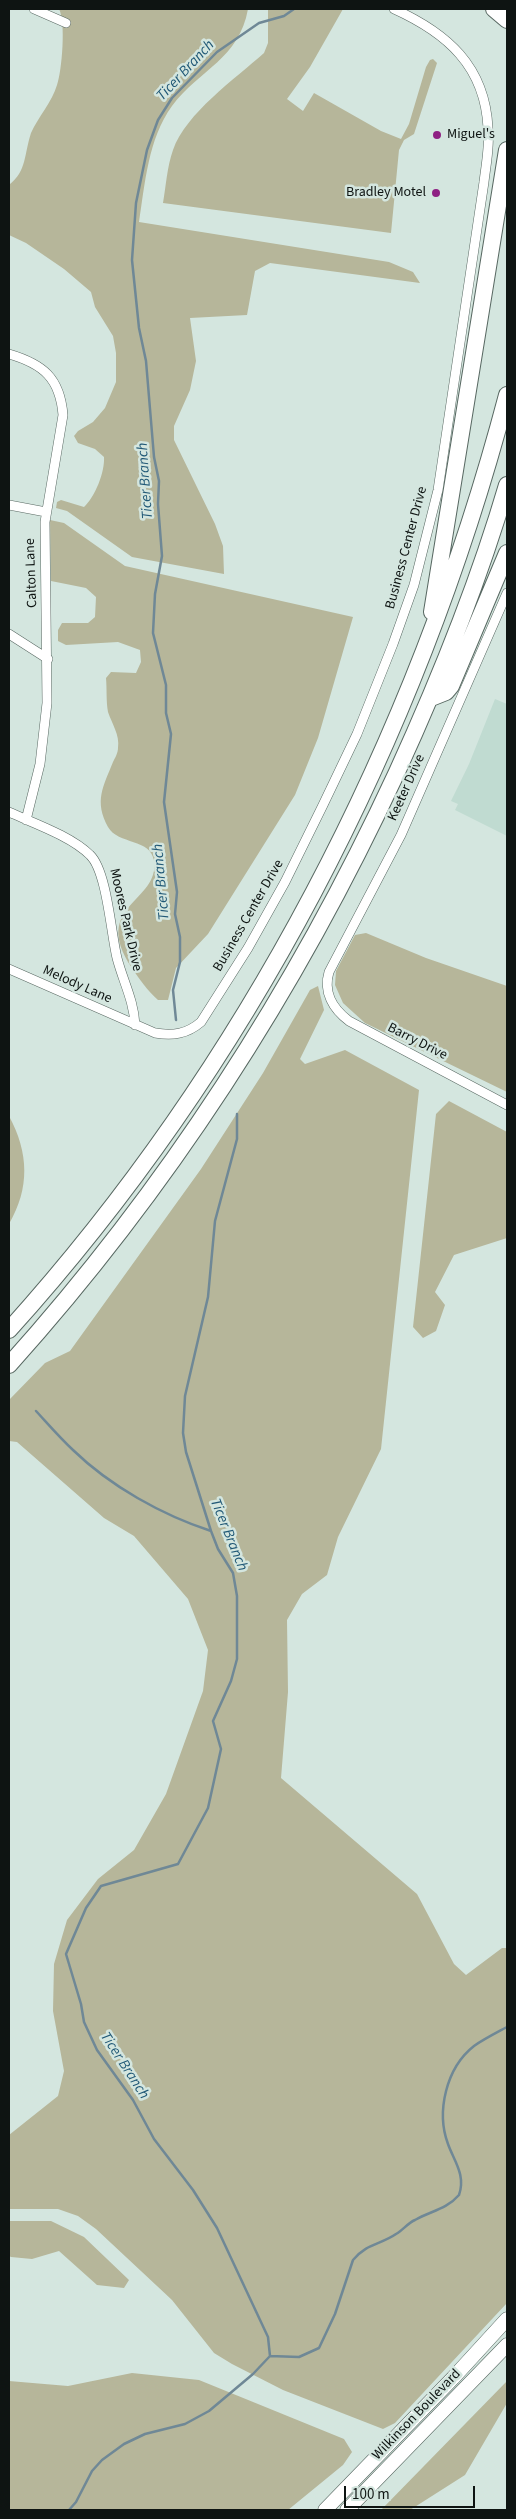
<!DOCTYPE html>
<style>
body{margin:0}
#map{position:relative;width:516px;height:2519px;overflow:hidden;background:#d4e6df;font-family:"Source Sans 3",sans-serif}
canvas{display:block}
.frame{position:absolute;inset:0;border:10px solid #0e1412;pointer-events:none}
.scale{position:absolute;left:344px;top:2486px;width:131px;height:22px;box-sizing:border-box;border:2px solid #0e1412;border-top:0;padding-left:6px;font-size:15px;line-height:18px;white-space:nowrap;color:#0e1412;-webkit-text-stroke:4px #d4e6df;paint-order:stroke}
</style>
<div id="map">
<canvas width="516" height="2519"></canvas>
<div class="frame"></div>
<div class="scale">100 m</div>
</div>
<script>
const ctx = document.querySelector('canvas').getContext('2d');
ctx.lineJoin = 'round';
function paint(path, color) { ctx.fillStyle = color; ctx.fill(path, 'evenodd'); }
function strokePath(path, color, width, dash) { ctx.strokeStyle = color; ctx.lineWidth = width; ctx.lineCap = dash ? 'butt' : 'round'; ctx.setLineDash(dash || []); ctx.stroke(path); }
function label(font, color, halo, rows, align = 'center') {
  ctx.font = font + ' "Source Sans 3",sans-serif'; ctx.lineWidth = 5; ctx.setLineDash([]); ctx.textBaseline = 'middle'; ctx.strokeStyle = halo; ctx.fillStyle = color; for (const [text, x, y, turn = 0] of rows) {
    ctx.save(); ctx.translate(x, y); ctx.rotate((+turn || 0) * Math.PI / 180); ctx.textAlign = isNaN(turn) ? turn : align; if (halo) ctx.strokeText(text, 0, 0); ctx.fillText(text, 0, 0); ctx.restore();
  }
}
paint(new Path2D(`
 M495 699 507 704V836L455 810 458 804 451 801 469 764Z`), '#c0dbd1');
paint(new Path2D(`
 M59 9H248C239 59 200 69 172 106 148 139 145 184 139 222L389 262 413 272 420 283 270 263 255 271 247 315 190 318 196 361 190 390 174 426V440L215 524 223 546 224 574 132 557 67 511 56 508 57 502 61 500 84 507C95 497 105 472 104 457L95 449 78 443 74 436 78 431 93 422 105 408 116 382V353L113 336 95 307 91 292 64 269 26 243 9 235V185C27 171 24 154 31 133 38 117 52 102 57 85 62 71 66 22 59 9Z
 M268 9H343L310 67 287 99 303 111 314 93 381 131 401 139 409 124 426 67 430 60 433 59 437 63 414 134 404 140 399 150 391 233 163 203C166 186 167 167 173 150 186 113 235 79 264 53L268 43Z
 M50 520 64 523 125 566 353 617 318 738 295 795 208 934 176 968 168 1000H158C147 990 140 980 132 968 90 905 160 902 154 861 151 838 118 845 108 827 94 801 103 787 113 762 115 758 118 753 118 748 120 735 112 724 108 712 106 701 107 689 106 678L111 672 136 673 141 662 140 650 118 642 66 645 58 641V630L62 623H88L95 617 96 597 86 588 51 581Z
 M366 933 426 958 507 986V1092L365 1023 343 1003 335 985 336 971 355 935Z
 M318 986 324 1010 300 1059 305 1064 345 1050 419 1090 381 1449 338 1537 327 1575 302 1594 287 1620 288 1692 281 1778 417 1894 454 1964 466 1975 502 1948H507V2303L395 2423 383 2429 283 2390 232 2364 214 2353 172 2300 96 2229 78 2216 58 2209H9V2135L58 2096 64 2071 53 2011 54 1964 67 1920 98 1879 134 1850 166 1794 203 1691 208 1650 188 1599 134 1536 104 1518 17 1442 9 1441V1400L45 1363 70 1351 201 1169 263 1073 310 990Z
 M449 1101 507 1132V1238L454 1255 435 1292 445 1305 436 1331 423 1338 413 1327 436 1114Z
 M9 1116C29 1153 30 1188 9 1224Z
 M9 2221H51L84 2237 129 2280 124 2288 97 2285 59 2251 32 2259 11 2257 9 2256Z
 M132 2373 199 2380 344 2439 352 2452 343 2465 288 2510H9V2381L68 2386Z
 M507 2381V2403L465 2475 410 2510H381Z`), '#b6b69a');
strokePath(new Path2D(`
 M176 1020 173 990 180 962V937L175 914 177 892 164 802 171 734 166 713V685L153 633 155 594 162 556 158 504 159 481 154 457 146 361 139 328 132 260 136 203 147 150 158 120 172 98 217 52 259 23 284 16 294 9
 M36 1411C48 1424 60 1438 73 1450 110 1486 162 1515 211 1531
 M270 2356 299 2357 319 2348 335 2314 353 2260C367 2243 380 2245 396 2234 403 2230 408 2223 415 2220 431 2211 447 2209 459 2195 466 2175 454 2161 448 2144 436 2112 446 2068 474 2046 484 2039 496 2033 507 2027
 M69 2510 76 2502 92 2471 102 2460 124 2444 145 2434 185 2424 209 2411 253 2374 270 2356 268 2337 217 2228 193 2190 154 2139 133 2100 97 2050 84 2022 81 2004 66 1954 86 1908 101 1886 178 1864 208 1808 221 1749 213 1721 231 1681 237 1659V1596L233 1573 218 1549 211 1531 186 1452 183 1433 185 1396 208 1297 215 1221 237 1139V1114`), '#6f8896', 2.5);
const minor = new Path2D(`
 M34 9 66 23
 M9 354C43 364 60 378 63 415L45 522 47 703 40 764 26 820
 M9 505 46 512
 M507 593 401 835 329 972C323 992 333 1009 349 1021L507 1105
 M9 634 48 659
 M9 812C33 823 71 836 90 855 107 871 111 934 117 958 123 981 134 1001 135 1025
 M9 969 155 1033C173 1036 187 1034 201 1022L248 948 285 882 323 805 357 734 393 644 414 585 438 490 484 182C486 164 490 146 488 128 485 66 447 33 394 9`);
const primary = new Path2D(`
 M325 2510 453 2378 507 2319
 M347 2510 507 2345`);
const motorway = new Path2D(`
 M494 9 507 20
 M432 612 507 150
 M431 698 446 692 451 686 507 553
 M9 1330C248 1065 416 740 507 395
 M9 1365C168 1188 297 988 397 772 440 678 478 584 507 485`);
strokePath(minor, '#586862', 10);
strokePath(primary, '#586862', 15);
strokePath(motorway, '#586862', 18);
strokePath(minor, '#fff', 9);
strokePath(primary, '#fff', 14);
strokePath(motorway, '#fff', 16);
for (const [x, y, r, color] of [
 [437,135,5,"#8e2083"],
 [436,193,5,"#8e2083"]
]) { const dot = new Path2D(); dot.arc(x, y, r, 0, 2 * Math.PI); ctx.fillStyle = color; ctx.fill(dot); strokePath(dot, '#d4e6df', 2); }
label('14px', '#0e1412', '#d4e6df', [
 ["Miguel's",447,135],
 ["Bradley Motel",426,193,"right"]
], 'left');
label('14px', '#0e1412', '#d4e6df', [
 ["Business Center Drive",407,548,-75],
 ["Calton Lane",32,573,-92],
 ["Keeter Drive",407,788,-66],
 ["Business Center Drive",249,916,-60],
 ["Moores Park Drive",125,920,77],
 ["Melody Lane",77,985,24],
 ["Barry Drive",417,1042,27],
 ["Wilkinson Boulevard",417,2415,-46]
]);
label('italic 15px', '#205876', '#d4e6df', [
 ["Ticer Branch",186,71,-47],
 ["Ticer Branch",146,481,-94],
 ["Ticer Branch",162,882,-95],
 ["Ticer Branch",228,1535,68],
 ["Ticer Branch",124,2066,57]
]);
</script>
